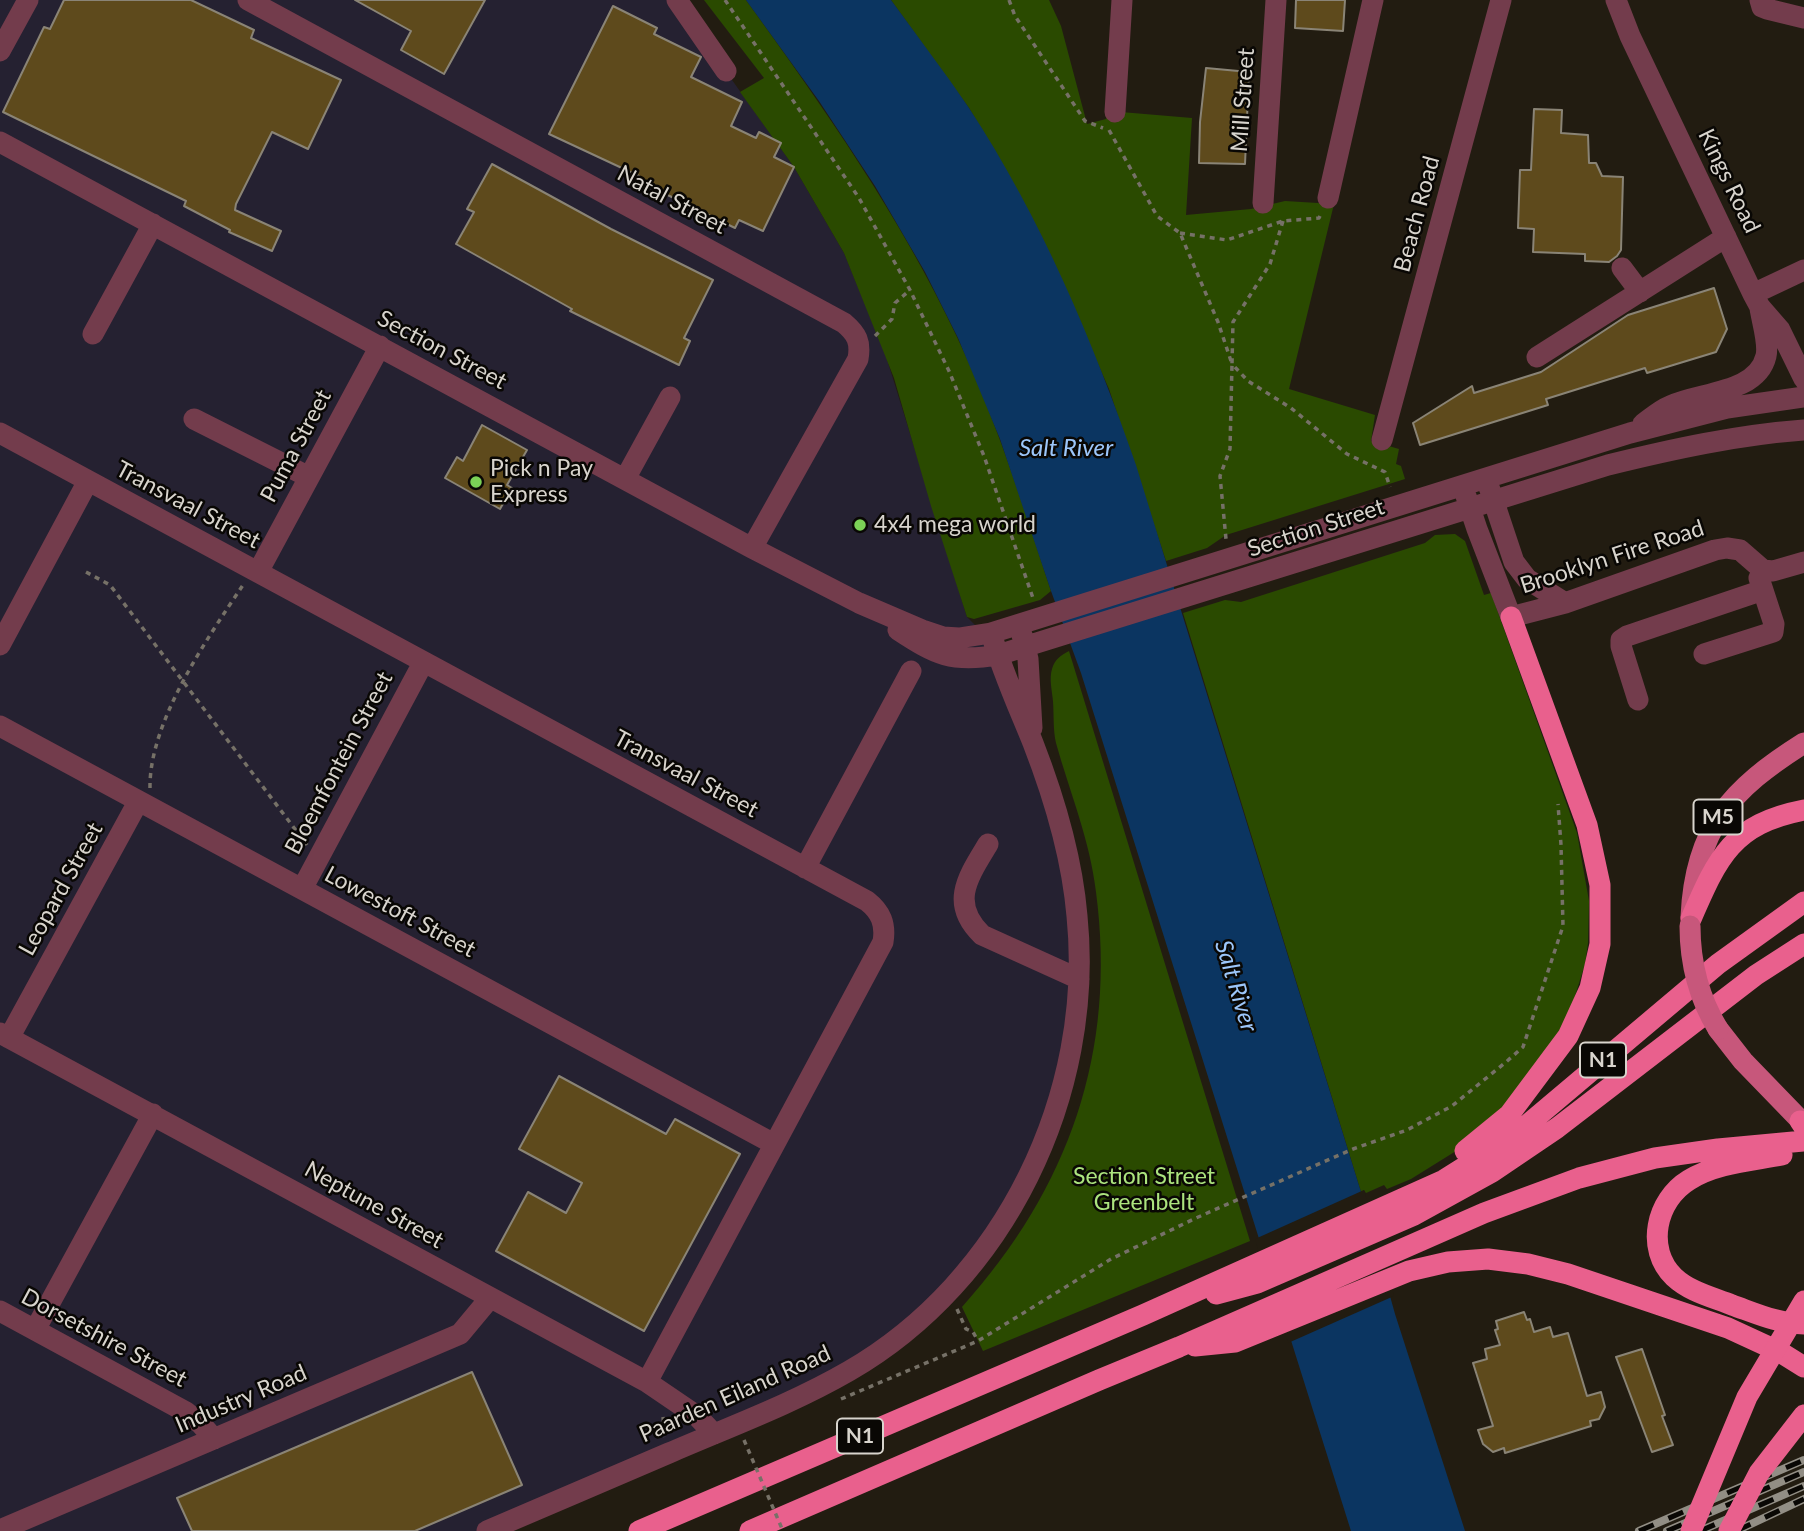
<!DOCTYPE html>
<style>
body{margin:0}
canvas{display:block;background:#221c11}
</style>
<canvas width="1804" height="1531"></canvas>
<script>
const ctx = document.querySelector('canvas').getContext('2d');
ctx.lineJoin = 'round';
function paint(path, color) { ctx.fillStyle = color; ctx.fill(path, 'evenodd'); }
function strokePath(path, color, width, dash) { ctx.strokeStyle = color; ctx.lineWidth = width; ctx.lineCap = dash ? 'butt' : 'round'; ctx.setLineDash(dash || []); ctx.stroke(path); }
function label(font, color, halo, rows, align = 'center') {
  ctx.font = font + ' Lato,sans-serif'; ctx.lineWidth = 5; ctx.setLineDash([]); ctx.textBaseline = 'middle'; ctx.strokeStyle = halo; ctx.fillStyle = color; for (const [text, x, y, turn = 0] of rows) {
    ctx.save(); ctx.translate(x, y); ctx.rotate((+turn || 0) * Math.PI / 180); ctx.textAlign = isNaN(turn) ? turn : align; if (halo) ctx.strokeText(text, 0, 0); ctx.fillText(text, 0, 0); ctx.restore();
  }
}
paint(new Path2D(`
 M0 0H675L794 167 844 253 885 353 967 617 1011 661 1076 907 1063 1084 989 1240 867 1358 498 1531H0Z`), '#252131');
paint(new Path2D(`
 M704 0H746C824 108 900 216 957 337 996 419 1023 505 1051 591L1040 600 974 619 967 617 931 506 894 378 844 253 794 167 740 92 764 78Z
 M891 0H1049L1061 26 1087 124 1106 119 1109 111 1192 118 1186 215 1251 209 1285 201 1334 204 1289 389 1375 415 1371 441 1399 449 1396 464 1401 466 1405 479 1226 535 1207 548 1166 561 1109 389 1047 249 999 158 969 108Z
 M1455 534 1465 541 1484 595 1491 593 1577 833 1589 901 1588 943 1585 964 1568 1018 1514 1099 1456 1151 1411 1179 1387 1189 1384 1185 1366 1193 1364 1190 1361 1192 1183 613 1225 600 1241 602 1425 543 1435 535Z
 M1069 651 1250 1241 983 1351 962 1307C1069 1188 1117 1052 1096 892 1090 840 1070 793 1056 743 1053 730 1054 715 1053 701 1052 691 1049 679 1052 669 1055 659 1060 656 1069 651Z`), '#2a4a00');
paint(new Path2D(`
 M746 0H891C917 36 944 71 969 108 1041 218 1093 341 1136 465L1361 1192 1395 1314 1465 1531H1351L1081 673 1051 591 1000 439 958 338 925 272 875 186 819 101Z`), '#0b3561');
paint(new Path2D(`
 M1364 1190 1394 1296 1288 1343 1255 1239Z`), '#221c11');
const building = new Path2D(`
 M64 0H191L254 30 251 38 341 80 308 149 272 132 236 204 235 210 281 231 272 251 229 232 230 230 184 206 186 201 3 112 44 27 50 29Z
 M355 0H485L444 74 401 50 411 31Z
 M1296 0H1345L1343 31 1295 28Z
 M613 6 657 28 654 34 701 57 691 77 742 102 731 126 756 138 759 132 781 143 774 157 794 167 763 231 739 220 735 228 637 180 639 176 549 134Z
 M1206 68 1249 72 1245 164 1199 163 1200 122Z
 M1534 109 1562 110 1561 133 1588 135 1589 163H1596L1602 176 1623 177 1621 250 1617 256 1609 262 1585 261V254L1533 252 1534 229 1518 228 1520 170H1531Z
 M492 164 611 229 713 280 684 338 690 341 679 365 570 311 572 309 456 244 474 212 467 209Z
 M1714 288 1727 329 1716 352 1647 373 1645 368 1546 399 1548 405 1420 445 1413 423 1472 386 1474 393 1541 372 1628 315Z
 M482 425 527 450 507 485 512 488 500 509 445 478 457 457 463 461Z
 M559 1076 666 1134 675 1119 740 1154 644 1331 496 1251 528 1192 566 1213 582 1183 519 1149Z
 M1524 1312 1527 1320 1530 1319 1534 1332 1550 1327 1553 1337 1568 1333 1587 1396 1601 1392 1605 1407 1599 1419 1590 1421 1591 1426 1505 1453 1504 1448 1493 1452 1483 1444 1478 1430 1493 1426 1473 1363 1487 1359 1485 1349 1500 1345 1495 1330 1498 1329 1496 1321Z
 M1642 1349 1665 1415 1662 1416 1673 1445 1652 1452 1616 1357Z
 M472 1372 522 1485 415 1531H192L177 1498Z`);
paint(building, '#5e4a1c');
strokePath(building, '#8a8476', 2);
strokePath(new Path2D(`
 M725 0 859 198 910 290 949 371 984 456 1034 601
 M1009 0 1015 16 1085 121 1103 128
 M1109 130 1157 216 1180 233 1218 322 1232 364 1230 449 1220 476 1226 539
 M1283 221 1270 264 1233 322 1232 364 1248 381 1291 408 1347 454 1385 472 1390 487
 M1180 233 1227 240 1283 221 1319 218 1321 214
 M875 336 892 319 895 303 910 290
 M86 572 110 585 307 845
 M150 788C149 722 207 639 243 585
 M957 1309 966 1329 973 1332 978 1341
 M841 1399 978 1341 1111 1259 1196 1218 1353 1149 1407 1130 1452 1106 1506 1062 1523 1047 1563 926 1561 845 1558 804
 M663 1417 665 1437`), '#767167', 3.5, [5, 5]);
strokePath(new Path2D(`
 M248 0 844 323C857 334 861 342 858 359L752 548
 M677 0 726 71
 M1616 0 1630 36 1753 294 1760 307 1780 330 1804 379
 M1760 0 1762 7 1767 9 1804 18
 M0 51 28 0
 M1115 112 1122 0
 M0 142 752 548 859 603 922 630 943 637 959 638 991 633 1630 433 1727 408 1804 397
 M1328 198 1373 0
 M1263 203 1276 0
 M1622 268 1640 292
 M1753 294 1804 270
 M93 334 153 224
 M1537 357 1726 237
 M194 419 309 477
 M1643 424C1651 418 1660 410 1670 406 1699 392 1757 394 1766 356 1769 343 1762 322 1760 308
 M0 433 867 901C881 912 886 924 883 942L647 1382
 M1382 440 1501 0
 M625 479 670 397
 M1489 487 1514 562 1527 579 1565 603
 M1466 496 1477 529 1511 617 1565 603 1715 550 1727 548 1740 550 1763 570 1773 571 1804 562
 M258 572 380 346
 M898 630C936 655 952 663 998 655L1608 465C1673 449 1737 435 1804 430
 M1022 635 1028 659 1032 728
 M0 645 88 481
 M1704 654 1773 632 1774 624 1759 578
 M1638 700 1621 646V640L1627 636 1763 590
 M0 726 774 1144
 M988 844C968 877 949 903 982 935L1079 979
 M805 868 911 671
 M302 889 423 663
 M0 1033 647 1382 697 1416 714 1434
 M9 1038 138 802
 M0 1311 186 1412 201 1424 214 1439
 M35 1330 153 1114
 M0 1530 460 1334 490 1298
 M487 1531C548 1505 608 1479 669 1453 729 1427 792 1404 849 1371 1005 1281 1095 1094 1077 916 1072 857 1054 797 1033 743 1018 706 1002 671 991 633`), '#733c4c', 21);
strokePath(new Path2D(`
 M1691 917C1695 828 1731 789 1804 743
 M1718 1029 1743 1061 1804 1124`), '#c7577b', 21);
strokePath(new Path2D(`
 M1691 919C1718 857 1732 824 1804 810
 M1800 1121 1804 1127
 M1465 1151 1509 1115 1568 1036 1590 988 1600 944V885L1587 825 1511 617
 M1782 1155C1751 1161 1716 1163 1689 1180 1656 1200 1645 1249 1674 1277 1690 1292 1712 1297 1732 1305 1755 1313 1779 1324 1804 1324
 M1216 1294 1257 1283 1414 1215 1492 1172 1557 1128 1756 975 1804 944
 M1195 1346 1235 1342 1409 1271 1448 1262 1488 1259 1528 1264 1568 1274 1728 1328 1780 1352 1804 1367
 M639 1531 1143 1315 1444 1180 1514 1136 1718 964 1804 902
 M750 1531 1099 1380 1179 1347 1484 1213 1579 1178 1655 1158 1718 1149 1804 1141`), '#e9608d', 21);
const rail = new Path2D(`
 M1639 1531 1804 1460
 M1667 1531 1804 1472
 M1700 1531 1804 1486
 M1736 1531 1804 1499`);
strokePath(rail, '#928e85', 8);
strokePath(rail, '#090704', 5, [16]);
strokePath(new Path2D(`
 M744 1440 783 1531`), '#767167', 3.5, [5, 5]);
strokePath(new Path2D(`
 M1690 926C1690 962 1699 998 1718 1029`), '#c7577b', 21);
strokePath(new Path2D(`
 M1691 1531 1747 1397 1804 1301
 M1729 1531 1759 1473 1804 1415`), '#e9608d', 21);
for (const [x, y, r, color] of [
 [476,482,7,"#7bd156"],
 [860,525,7,"#7bd156"]
]) { const dot = new Path2D(); dot.arc(x, y, r, 0, 2 * Math.PI); ctx.fillStyle = color; ctx.fill(dot); strokePath(dot, '#090704', 2.5); }
for (const [x, y, w] of [
 [1718,817,49],
 [1603,1060,46],
 [860,1436,46]
]) { const box = new Path2D(); box.roundRect(x - w / 2, y - 17.5, w, 35, 5); ctx.fillStyle = '#090704'; ctx.fill(box); strokePath(box, '#d8d4cd', 2); }
label('bold 21px', '#d8d4cd', null, [
 ["M5",1718,817],
 ["N1",1603,1060],
 ["N1",860,1436]
]);
label('23px', '#d8d4cd', '#090704', [
 ["Mill Street",1243,100,-86],
 ["Kings Road",1729,181,64],
 ["Natal Street",672,200,28],
 ["Beach Road",1417,214,-75],
 ["Section Street",442,350,28],
 ["Puma Street",296,446,-62],
 ["Transvaal Street",188,505,28],
 ["Section Street",1316,528,-18],
 ["Brooklyn Fire Road",1612,557,-18],
 ["Bloemfontein Street",339,763,-62],
 ["Transvaal Street",686,774,28],
 ["Leopard Street",61,889,-61],
 ["Lowestoft Street",400,912,28],
 ["Neptune Street",374,1205,29],
 ["Dorsetshire Street",104,1338,28],
 ["Paarden Eiland Road",735,1394,-24],
 ["Industry Road",241,1399,-23]
]);
label('23px', '#d8d4cd', '#090704', [
 ["Pick n Pay",490,469],
 ["Express",490,495],
 ["4x4 mega world",874,525]
], 'left');
label('23px', '#ace47e', '#090704', [
 ["Section Street",1144,1177],
 ["Greenbelt",1144,1203]
]);
label('italic 24px', '#9cc6fa', '#090704', [
 ["Salt River",1066,448],
 ["Salt River",1236,986,73]
]);
</script>
